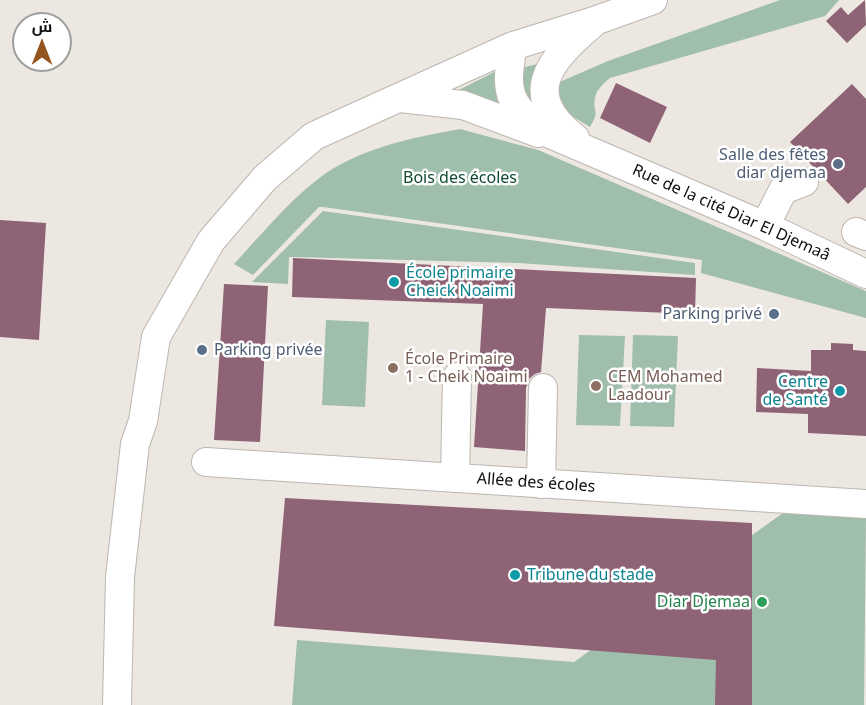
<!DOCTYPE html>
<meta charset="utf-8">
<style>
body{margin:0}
#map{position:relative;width:866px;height:705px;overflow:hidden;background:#ede7e1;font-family:"Noto Sans",Cairo,sans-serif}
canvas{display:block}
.north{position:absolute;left:12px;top:12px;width:60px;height:60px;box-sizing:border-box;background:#fff;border:2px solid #9f9f9e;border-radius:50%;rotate:0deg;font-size:16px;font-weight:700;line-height:24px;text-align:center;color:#100e0c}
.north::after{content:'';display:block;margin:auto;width:21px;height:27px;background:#94541e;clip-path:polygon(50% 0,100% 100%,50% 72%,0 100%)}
</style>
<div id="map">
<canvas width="866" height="705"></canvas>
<div class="north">ش</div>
</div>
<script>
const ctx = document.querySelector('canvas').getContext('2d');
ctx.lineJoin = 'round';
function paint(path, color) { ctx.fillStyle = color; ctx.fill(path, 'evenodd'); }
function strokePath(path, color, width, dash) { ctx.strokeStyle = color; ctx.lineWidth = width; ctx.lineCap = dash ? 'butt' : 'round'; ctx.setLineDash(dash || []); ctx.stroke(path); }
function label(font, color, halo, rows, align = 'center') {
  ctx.font = font + ' "Noto Sans",sans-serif'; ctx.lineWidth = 5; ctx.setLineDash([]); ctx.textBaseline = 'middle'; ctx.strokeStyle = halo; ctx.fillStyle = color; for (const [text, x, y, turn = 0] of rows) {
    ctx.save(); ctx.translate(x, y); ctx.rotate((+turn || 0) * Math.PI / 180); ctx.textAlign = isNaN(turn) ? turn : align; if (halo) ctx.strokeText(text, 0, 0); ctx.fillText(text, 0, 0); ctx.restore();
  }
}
paint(new Path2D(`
 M780 0H839L825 16 610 78C604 83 596 90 595 98 592 113 601 109 590 127L572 116 556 99 555 84 608 61Z
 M541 63 536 102 528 108 517 69Z
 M504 67 519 120 455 92Z
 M460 129 538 150 866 291V318L701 273 702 260 323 207H319L253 275 234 264C261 235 287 203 318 179 358 148 412 138 460 129Z
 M323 211 695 263V275L518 263 294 257H289L288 284 252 282Z
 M326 320 369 322 365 407 322 405Z
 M579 335 625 336 620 426 576 425Z
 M633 335 678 336 674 427 630 426Z
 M783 513 866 518 864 705H292L297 640 574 662Z`), '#a0beac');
paint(new Path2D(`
 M865 0 866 25 847 43 826 21 841 7 848 15Z
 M616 83 667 107 650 143 600 118Z
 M852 84 866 99V187L848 204 790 142Z
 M0 220 46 223 39 340 0 337Z
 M293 258 696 278 695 314 546 308 541 372 535 374 529 379 526 388 525 451 474 447 483 304 292 297Z
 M224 284 268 286 260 442 214 440Z
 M831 343 853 344V350L866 351V436L808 433V414L756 412 757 368 811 371V350H831Z
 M285 498 752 523V705H715L716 660 274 626Z`), '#8f6376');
const minor = new Path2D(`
 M513 46C505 89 506 104 543 131L765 226 866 274
 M400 98 463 105 538 133
 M575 138C520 95 548 61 591 25
 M765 226 783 190 804 182
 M856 232 866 236
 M206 462 866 504
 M455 478 457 377
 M541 484 543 388
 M117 705 120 577 135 444 143 421 156 337 211 241 265 178 314 136 513 46 597 20 653 0`);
strokePath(minor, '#bcb6b0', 30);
strokePath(minor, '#fff', 28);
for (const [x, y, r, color] of [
 [838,164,6,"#5c6f8a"],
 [394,282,6,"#0f9aa8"],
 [774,314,6,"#5c6f8a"],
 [202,350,6,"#5c6f8a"],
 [393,368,6,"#8d6e63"],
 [596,386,6,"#8d6e63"],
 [840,391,6,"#0f9aa8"],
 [515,575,6,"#0f9aa8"],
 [762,602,6,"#2e9e5b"]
]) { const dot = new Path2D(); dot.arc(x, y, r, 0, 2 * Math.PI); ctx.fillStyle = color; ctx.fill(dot); strokePath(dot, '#fff', 2); }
label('16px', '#4e5e75', '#fff', [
 ["Salle des fêtes",826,155],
 ["diar djemaa",826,173],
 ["Parking privé",762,314],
 ["Parking privée",214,350,"left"]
], 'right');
label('16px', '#0f4a30', '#fff', [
 ["Bois des écoles",460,178]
]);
label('16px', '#100e0c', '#fff', [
 ["Rue de la cité Diar El Djemaâ",731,213,24],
 ["Allée des écoles",536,483,4]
]);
label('16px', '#0d838f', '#fff', [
 ["École primaire",406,273],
 ["Cheick Noaimi",406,291],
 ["Centre",828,382,"right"],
 ["de Santé",828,400,"right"],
 ["Tribune du stade",527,575]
], 'left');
label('16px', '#785e54', '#fff', [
 ["École Primaire",405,359],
 ["1 - Cheik Noaimi",405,377],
 ["CEM Mohamed",608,377],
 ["Laadour",608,395]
], 'left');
label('16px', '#27864d', '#fff', [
 ["Diar Djemaa",750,602]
], 'right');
</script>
